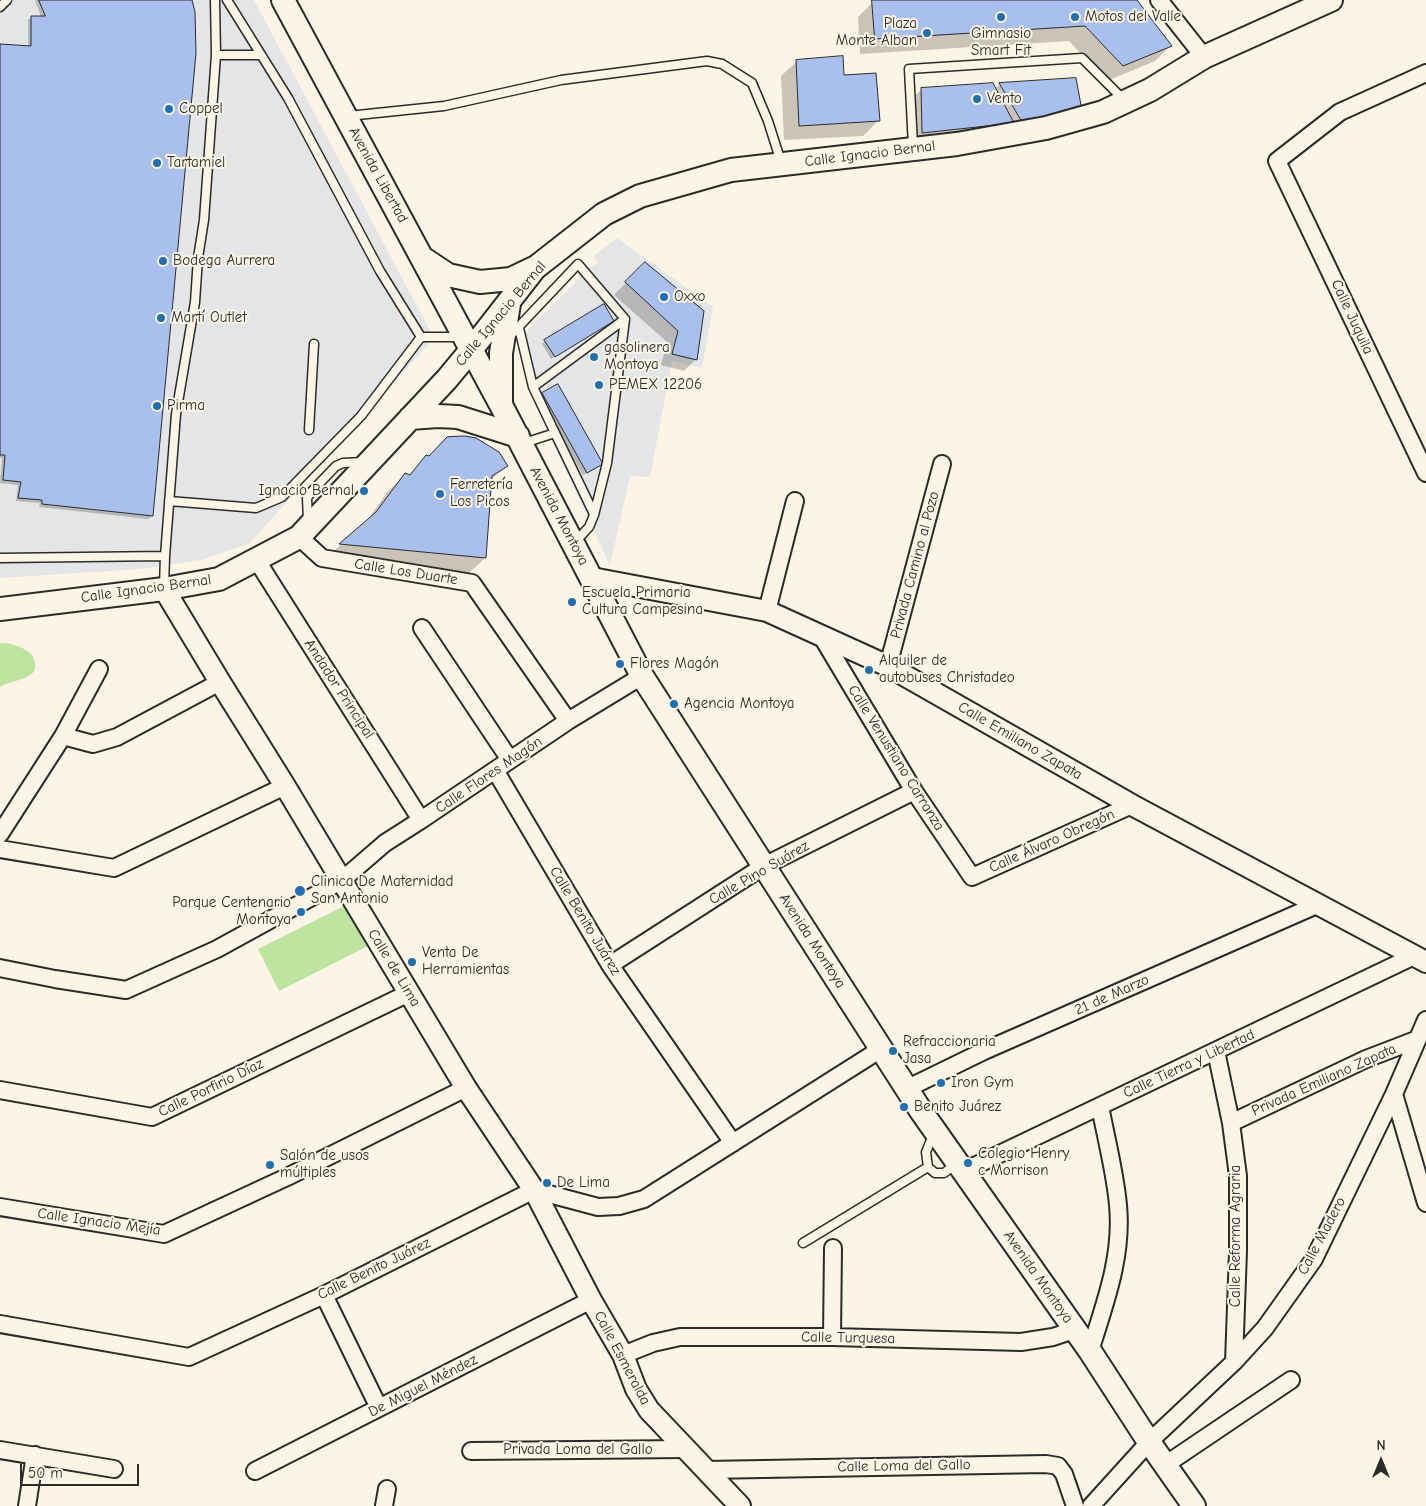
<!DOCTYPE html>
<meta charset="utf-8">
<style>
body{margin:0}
#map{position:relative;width:1426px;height:1506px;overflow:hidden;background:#fcf5e5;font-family:"Comic Neue",sans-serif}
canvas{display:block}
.north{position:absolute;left:1356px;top:1436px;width:50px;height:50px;-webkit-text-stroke:4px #fcf5e5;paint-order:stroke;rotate:0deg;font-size:14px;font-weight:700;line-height:20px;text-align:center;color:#2b2b2b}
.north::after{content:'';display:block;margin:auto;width:18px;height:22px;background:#2b2b2b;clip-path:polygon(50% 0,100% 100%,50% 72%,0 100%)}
.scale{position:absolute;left:20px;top:1464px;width:119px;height:22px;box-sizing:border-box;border:2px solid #2b2b2b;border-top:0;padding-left:6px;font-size:15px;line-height:18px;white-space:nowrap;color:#2b2b2b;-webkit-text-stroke:4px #fcf5e5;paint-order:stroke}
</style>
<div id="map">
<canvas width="1426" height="1506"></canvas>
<div class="north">N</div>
<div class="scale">50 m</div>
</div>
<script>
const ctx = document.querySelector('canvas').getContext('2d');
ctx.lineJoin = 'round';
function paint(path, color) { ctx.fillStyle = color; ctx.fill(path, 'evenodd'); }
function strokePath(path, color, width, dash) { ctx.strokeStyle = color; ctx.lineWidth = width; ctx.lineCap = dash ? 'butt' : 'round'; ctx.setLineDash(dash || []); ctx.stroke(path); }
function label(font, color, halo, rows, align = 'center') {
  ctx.font = font + ' "Comic Neue",sans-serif'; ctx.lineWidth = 4; ctx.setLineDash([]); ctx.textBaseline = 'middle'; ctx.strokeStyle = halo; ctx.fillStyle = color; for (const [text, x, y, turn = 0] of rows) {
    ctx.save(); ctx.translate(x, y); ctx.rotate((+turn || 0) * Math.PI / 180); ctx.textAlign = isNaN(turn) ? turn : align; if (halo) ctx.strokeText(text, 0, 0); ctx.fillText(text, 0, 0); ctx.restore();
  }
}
paint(new Path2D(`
 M0 0H254L434 338 250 543 201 560 141 569 0 578Z
 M617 238 713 307 702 368 672 361 650 477 630 476 610 565 529 392 535 371 523 349 527 331 588 270 598 263 594 256Z`), '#e3e5e7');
paint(new Path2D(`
 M0 643C11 643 21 646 30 653 33 656 34 658 35 663 39 680 10 680 0 687Z
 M346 905 370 945 279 991 258 949Z`), '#bee49f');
paint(new Path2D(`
 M35 0H191L152 516 148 519 39 507 40 503 16 501 18 485 0 483 2 458H0V46L28 48V20L32 17H41Z
 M899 0H1136L1170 46 1155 61 1107 81 1069 41 860 54 858 17 873 2Z
 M797 61 843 76 879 120 863 136 784 140 781 76Z
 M1000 84 1070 127 907 147 906 104 922 89H994Z
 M645 263 696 359 684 371 661 365 667 342 614 295Z
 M612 321 551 359 542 344 545 341Z
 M543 394 601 464 598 467 583 475 539 398Z
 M427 457 506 465 490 481 485 558 469 573 325 559 365 523 389 490 405 475 408 476Z`), '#0003');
const building = new Path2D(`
 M39 0H192L195 12 196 53 153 516 42 504V500L18 498 21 482 3 480 5 455H0V44L31 46V16H45Z
 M872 0H1137L1172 46 1123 66 1085 26 875 39Z
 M843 56 844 75 876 73 880 121 799 126 796 60Z
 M1076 78 1083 116 1022 122 999 83Z
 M993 83 1014 123 922 133 921 88Z
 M645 262 704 311 697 360 672 354 678 331 625 282Z
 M604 304 614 321 555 357 544 340Z
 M558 384 603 464 587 473 542 393Z
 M465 436 476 438 499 452 508 466 492 476 486 558 339 544 376 512 405 473 410 475 426 455 429 456 447 437Z`);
paint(building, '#a9bfed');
strokePath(building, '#2b2b2b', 1);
const service = new Path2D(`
 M227 0 288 98 380 271 421 337H461
 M0 7 7 0
 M216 55H261
 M348 116 444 106 561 80 707 61 722 64 752 83 768 121 781 162
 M913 146 909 69 1082 58 1123 99
 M519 328 533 387
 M509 337 578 264 625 319
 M309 430 314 344
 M555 433 594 514
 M524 443 555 433 533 387 625 319 607 463 594 515 589 527 574 543
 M169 501 256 508 282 497 361 416 421 337
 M308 520 307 498 311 492 336 466 343 463 364 462
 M0 558 165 556
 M164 587 165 556 176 414 195 302 198 258 204 220 216 55 215 0
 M933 1135 926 1152 928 1167 935 1173H944L957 1163
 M803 1243 928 1167`);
const minor = new Path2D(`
 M1159 0 1204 57
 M1426 73 1340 112 1277 161 1426 473
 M299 537 322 558 472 583 568 721
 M256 559 421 820
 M767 611 795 501
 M422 628 510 760
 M822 637 914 791 972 877 1132 805
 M888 666 942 464
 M63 736 93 744 117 737 220 682
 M495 770 610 965 733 1143
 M0 834 63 736 99 669
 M0 849 114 868 285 786
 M610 965 764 866 914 791
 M0 968 55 979 126 990 217 949 341 881 385 843 421 820 568 721 642 676
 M1216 1051 1231 1123 1238 1176V1251L1234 1362
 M906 1089 984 1051 1319 904
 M0 1090 152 1117 409 993
 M1394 1094 1426 1203
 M1231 1123 1366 1059 1418 1039
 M964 1171 1414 956
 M0 1207 164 1234 287 1177 466 1088
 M324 1295 379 1408
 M0 1324 189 1357 324 1295 534 1190 598 1207 619 1206 644 1199 881 1049
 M832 1337 833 1248
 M1090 1351C1105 1303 1123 1256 1118 1205 1115 1172 1106 1138 1100 1106
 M623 1355 653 1343 680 1337H832L1021 1342 1053 1337 1074 1330
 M0 1450 114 1469
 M471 1451 686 1449
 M1165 1465 1291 1380
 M706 1470 1046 1464 1058 1466 1064 1474 1075 1506
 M255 1471 591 1300
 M27 1506 35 1455
 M384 1506 387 1489
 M1091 1506 1149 1442 1234 1362 1265 1328 1314 1259 1394 1094 1426 1020`);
const tertiary = new Path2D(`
 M592 578 767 611 888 666 1132 805 1426 962
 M164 589 220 682 285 786 466 1088 534 1190 591 1300 623 1355 636 1389 649 1410 740 1506`);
const secondary = new Path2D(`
 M283 0 501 405 642 676 921 1111 1090 1351 1149 1442 1194 1506
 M424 259 448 275 480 282 511 279 534 268
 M501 401V353L509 304
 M410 418 438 416 458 417 518 436
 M0 609 164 589 219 579 299 537 447 379 471 350 535 268 604 214 640 196 731 170 957 144 1046 128 1103 112 1150 90 1204 57 1331 0`);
strokePath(service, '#2b2b2b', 11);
strokePath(minor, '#2b2b2b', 20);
strokePath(tertiary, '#2b2b2b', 24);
strokePath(secondary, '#2b2b2b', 26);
strokePath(service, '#fcf5e5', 8);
strokePath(minor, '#fcf5e5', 16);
strokePath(tertiary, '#fcf5e5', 20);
strokePath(secondary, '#fcf5e5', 22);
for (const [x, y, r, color] of [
 [1001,17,5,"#1f6fb2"],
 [1075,17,5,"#1f6fb2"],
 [927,33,5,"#1f6fb2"],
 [977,99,5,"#1f6fb2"],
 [169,109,5,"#1f6fb2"],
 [157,163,5,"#1f6fb2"],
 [163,261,5,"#1f6fb2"],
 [664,297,5,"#1f6fb2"],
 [161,318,5,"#1f6fb2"],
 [594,357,5,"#1f6fb2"],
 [599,385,5,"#1f6fb2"],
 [157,406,5,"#1f6fb2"],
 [364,491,5,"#1f6fb2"],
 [440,494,5,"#1f6fb2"],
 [572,602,5,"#1f6fb2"],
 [620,664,5,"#1f6fb2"],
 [869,670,5,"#1f6fb2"],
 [674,704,5,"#1f6fb2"],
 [300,891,6,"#1f6fb2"],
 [301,912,5,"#1f6fb2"],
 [412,962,5,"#1f6fb2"],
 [893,1051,5,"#1f6fb2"],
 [941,1083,5,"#1f6fb2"],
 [904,1107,5,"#1f6fb2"],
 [968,1163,5,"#1f6fb2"],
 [270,1165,5,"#1f6fb2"],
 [547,1183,5,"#1f6fb2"]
]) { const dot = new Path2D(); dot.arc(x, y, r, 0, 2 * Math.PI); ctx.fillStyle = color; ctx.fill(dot); strokePath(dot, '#fcf5e5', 2); }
label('15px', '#2b2b2b', '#fcf5e5', [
 ["Motos del Valle",1085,17],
 ["Plaza",917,24,"right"],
 ["Monte Alban",917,41,"right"],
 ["Gimnasio",1001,34,"center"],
 ["Smart Fit",1001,51,"center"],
 ["Vento",987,99],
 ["Coppel",179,109],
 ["Tartamiel",167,163],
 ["Bodega Aurrera",173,261],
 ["Oxxo",674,297],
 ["Martí Outlet",171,318],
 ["gasolinera",604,348],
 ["Montoya",604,365],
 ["PEMEX 12206",609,385],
 ["Pirma",167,406],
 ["Ferretería",450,485],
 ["Los Picos",450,502],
 ["Ignacio Bernal",354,491,"right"],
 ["Escuela Primaria",582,593],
 ["Cultura Campesina",582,610],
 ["Alquiler de",879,661],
 ["autobuses Christadeo",879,678],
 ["Flores Magón",630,664],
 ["Agencia Montoya",684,704],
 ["Clinica De Maternidad",311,882],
 ["San Antonio",311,899],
 ["Parque Centenario",291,903,"right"],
 ["Montoya",291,920,"right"],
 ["Venta De",422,953],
 ["Herramientas",422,970],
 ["Refraccionaria",903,1042],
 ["Jasa",903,1059],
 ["Iron Gym",951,1083],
 ["Benito Juárez",914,1107],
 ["Colegio Henry",978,1154],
 ["c Morrison",978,1171],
 ["Salón de usos",280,1156],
 ["múltiples",280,1173],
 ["De Lima",557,1183]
], 'left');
label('15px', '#2b2b2b', '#fcf5e5', [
 ["Calle Ignacio Bernal",870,154,-7],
 ["Avenida Libertad",378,175,61],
 ["Calle Ignacio Bernal",501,314,-50],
 ["Calle Juquila",1352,317,65],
 ["Avenida Montoya",559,516,62],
 ["Privada Camino al Pozo",915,565,-75],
 ["Calle Los Duarte",406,572,9],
 ["Calle Ignacio Bernal",146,589,-8],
 ["Andador Principal",339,689,57],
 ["Calle Emiliano Zapata",1020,741,30],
 ["Calle Venustiano Carranza",896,758,58],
 ["Calle Flores Magón",489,775,-34],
 ["Calle Álvaro Obregón",1052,841,-24],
 ["Calle Pino Suárez",759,873,-30],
 ["Calle Benito Juárez",585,921,59],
 ["Avenida Montoya",812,941,57],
 ["Calle de Lima",394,968,59],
 ["21 de Marzo",1112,995,-24],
 ["Calle Tierra y Libertad",1189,1064,-25],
 ["Privada Emiliano Zapata",1324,1080,-24],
 ["Calle Porfirio Díaz",211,1088,-26],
 ["Calle Ignacio Mejía",99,1222,8],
 ["Calle Reforma Agraria",1236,1236,-90],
 ["Calle Madero",1322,1236,-62],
 ["Calle Benito Juárez",374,1269,-26],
 ["Avenida Montoya",1038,1277,55],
 ["Calle Turquesa",848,1338,1],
 ["Calle Esmeralda",622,1358,62],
 ["De Miguel Méndez",423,1386,-27],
 ["Privada Loma del Gallo",578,1450],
 ["Calle Loma del Gallo",904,1466,-1]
]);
</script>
